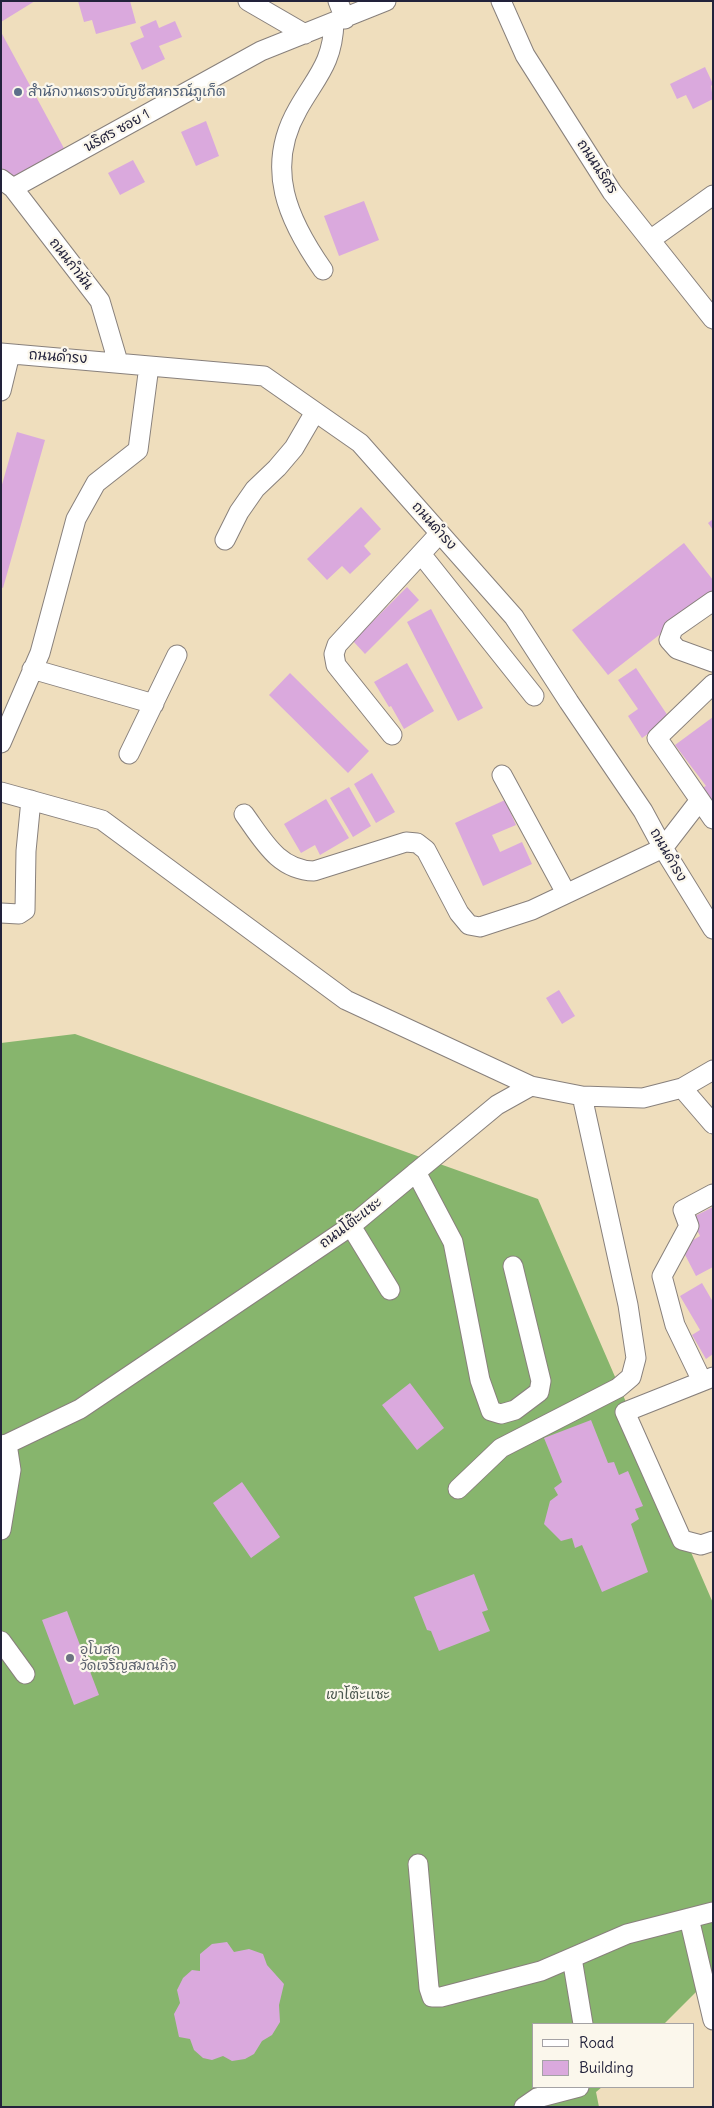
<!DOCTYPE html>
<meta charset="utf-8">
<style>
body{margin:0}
#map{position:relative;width:714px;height:2108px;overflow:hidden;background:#efdebd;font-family:Delius,sans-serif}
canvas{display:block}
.frame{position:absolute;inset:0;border:2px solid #22223b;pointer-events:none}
.legend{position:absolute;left:532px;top:2023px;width:162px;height:65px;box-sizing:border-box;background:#fbf7ec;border:1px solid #a4a2a5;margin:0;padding:6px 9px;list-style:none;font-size:15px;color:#22223b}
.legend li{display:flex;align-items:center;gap:10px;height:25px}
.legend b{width:25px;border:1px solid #a4a2a5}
</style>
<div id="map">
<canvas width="714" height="2108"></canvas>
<div class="frame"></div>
<ul class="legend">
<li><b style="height:6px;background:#fff"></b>Road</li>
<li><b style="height:14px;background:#daa9dd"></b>Building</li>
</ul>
</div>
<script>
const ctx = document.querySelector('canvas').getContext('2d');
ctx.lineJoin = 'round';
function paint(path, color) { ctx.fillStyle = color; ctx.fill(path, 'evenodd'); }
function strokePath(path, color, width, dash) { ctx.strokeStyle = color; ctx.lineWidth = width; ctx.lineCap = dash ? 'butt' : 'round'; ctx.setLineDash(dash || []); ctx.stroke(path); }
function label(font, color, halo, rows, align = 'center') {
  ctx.font = font + ' Delius,"Playpen Sans Thai",sans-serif'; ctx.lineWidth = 4.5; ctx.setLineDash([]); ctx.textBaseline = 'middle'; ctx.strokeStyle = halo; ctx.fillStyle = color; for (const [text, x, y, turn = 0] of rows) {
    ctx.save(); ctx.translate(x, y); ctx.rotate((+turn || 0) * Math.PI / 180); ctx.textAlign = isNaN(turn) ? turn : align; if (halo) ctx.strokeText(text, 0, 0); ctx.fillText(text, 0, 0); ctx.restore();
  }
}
paint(new Path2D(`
 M75 1034 538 1199 713 1603V1975L664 2024H533V2087H602L596 2092 599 2107H1V1043Z`), '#87b56d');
paint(new Path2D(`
 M1 1H35L1 22Z
 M78 1H130L136 23 96 34 92 20 84 22Z
 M156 20 159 28 175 21 182 37 159 46 165 59 142 70 130 43 144 37 140 27Z
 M1 32 66 152 13 182 1 167Z
 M705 67 713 84 711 86 713 99 693 109 686 95 677 99 670 84Z
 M206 121 219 156 196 166 181 132Z
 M133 160 145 182 120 195 108 173Z
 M364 201 379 240 339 256 324 216Z
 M17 432 45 440 3 588 1 587V488Z
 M361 507 381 529 364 546 371 554 350 574 342 566 327 580 307 559Z
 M713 519V530L708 523Z
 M684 543 713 580V593L608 675 572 630Z
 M407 587 419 600 365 654 353 641Z
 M431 609 483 708 458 721 407 622Z
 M407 663 434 711 404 729 391 706 389 707 374 682Z
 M636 668 670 719 642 738 628 716 638 709 618 680Z
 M290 673 369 751 348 773 269 695Z
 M713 717V806L700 789 706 786 675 745Z
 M372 773 395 812 376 823 354 784Z
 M349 787 371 826 353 837 330 798Z
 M326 799 349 838 320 855 315 845 301 853 284 824Z
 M505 800 516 825 492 835 500 852 522 842 532 864 483 886 455 823Z
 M559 990 575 1016 562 1024 546 998Z
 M713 1207V1267L696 1276 681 1247 700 1236 691 1218Z
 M702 1283 713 1302V1354L706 1359 692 1335 700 1330 680 1296Z
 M410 1383 444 1428 417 1450 382 1405Z
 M591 1420 608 1463 614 1462 619 1475 628 1471 643 1506 635 1509 639 1519 631 1524 648 1572 602 1592 582 1545 575 1548 572 1538 561 1541 544 1524 550 1501 558 1495 554 1488 562 1482 544 1438Z
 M242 1482 280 1537 251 1558 213 1503Z
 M474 1574 488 1610 482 1612 490 1631 439 1651 431 1631 427 1630 414 1597Z
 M67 1611 99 1695 74 1705 42 1620Z
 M227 1942 234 1952 249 1949 263 1954 267 1965 284 1984 279 2005 280 2022 272 2035 262 2041 254 2054 245 2059 232 2061 223 2056 212 2060 203 2058 194 2050 190 2039 179 2037 174 2014 180 2003 177 1990 183 1978 192 1970 200 1971V1954L212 1944Z`), '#daa9dd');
const minor = new Path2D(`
 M248 1 305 34
 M338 1 345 19
 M501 1 525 55 612 192 713 319
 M1 179 13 188 100 301 118 362
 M13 188 261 51 386 1
 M650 240 713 195
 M323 270C288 220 264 168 298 109 316 77 333 63 334 22
 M1 353 264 376 360 443 514 617 569 702 643 811 663 848 713 929
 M1 391 10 354
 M225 540 239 512 255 489 277 468 294 448 315 412
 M421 554 534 696
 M713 601 673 629 669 640 677 649 713 662
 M32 669 154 704
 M713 684 657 738 713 819
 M392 735 336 665 334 654 337 645 440 533
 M1 743 40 653 76 519 96 483 138 450 149 366
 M129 754 177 655
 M502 775 566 893
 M1 792 102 820 346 1000 531 1086 582 1096 643 1098 682 1088 713 1070
 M244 814C263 840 278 870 314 871L406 842 417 843 426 850 459 913 469 925 480 927 532 910 663 848 700 800
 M1 913 19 914 25 910 26 851 31 800
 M682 1088 713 1124
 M416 1172 453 1242 480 1380 491 1411 501 1414 515 1410 539 1392 541 1381 513 1266
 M351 1226 390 1290
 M713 1377 625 1412 682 1540 701 1545 713 1541
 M702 1381 675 1325 662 1276 689 1226 683 1210 713 1194
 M1 1445 7 1444 80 1409 323 1245 351 1226 497 1105 531 1086
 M458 1489 501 1448 618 1388 631 1377 636 1358 628 1305 582 1096
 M1 1530 11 1470 7 1444
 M1 1641 25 1674
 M418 1864 429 1988 432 1997H441L541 1971 627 1934 713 1912
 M689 1918 713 2020
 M572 1958 583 2024
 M524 2107 537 2098 579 2087`);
strokePath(minor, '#88807c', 21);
strokePath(minor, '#fff', 19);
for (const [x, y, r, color] of [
 [18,92,5,"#5c6f8a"],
 [70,1658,5,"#6b7280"]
]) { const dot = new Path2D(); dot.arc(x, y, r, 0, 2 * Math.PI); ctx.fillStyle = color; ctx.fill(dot); strokePath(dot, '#fbf7ec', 2); }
label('14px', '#4e5e75', '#fbf7ec', [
 ["สำนักงานตรวจบัญชีสหกรณ์ภูเก็ต",28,92]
], 'left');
label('14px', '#22223b', '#fbf7ec', [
 ["นริศร ซอย 1",117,131,-29],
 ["ถนนนริศร",597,167,57],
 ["ถนนกำนัน",71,264,52],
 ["ถนนดำรง",58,357,4],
 ["ถนนดำรง",434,526,48],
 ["ถนนดำรง",668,855,60],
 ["ถนนโต๊ะแซะ",351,1223,-37]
]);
label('14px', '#5b616d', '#fbf7ec', [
 ["อุโบสถ",80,1650],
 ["วัดเจริญสมณกิจ",80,1666]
], 'left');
label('14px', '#4b574f', '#fbf7ec', [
 ["เขาโต๊ะแซะ",358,1695]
]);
</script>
